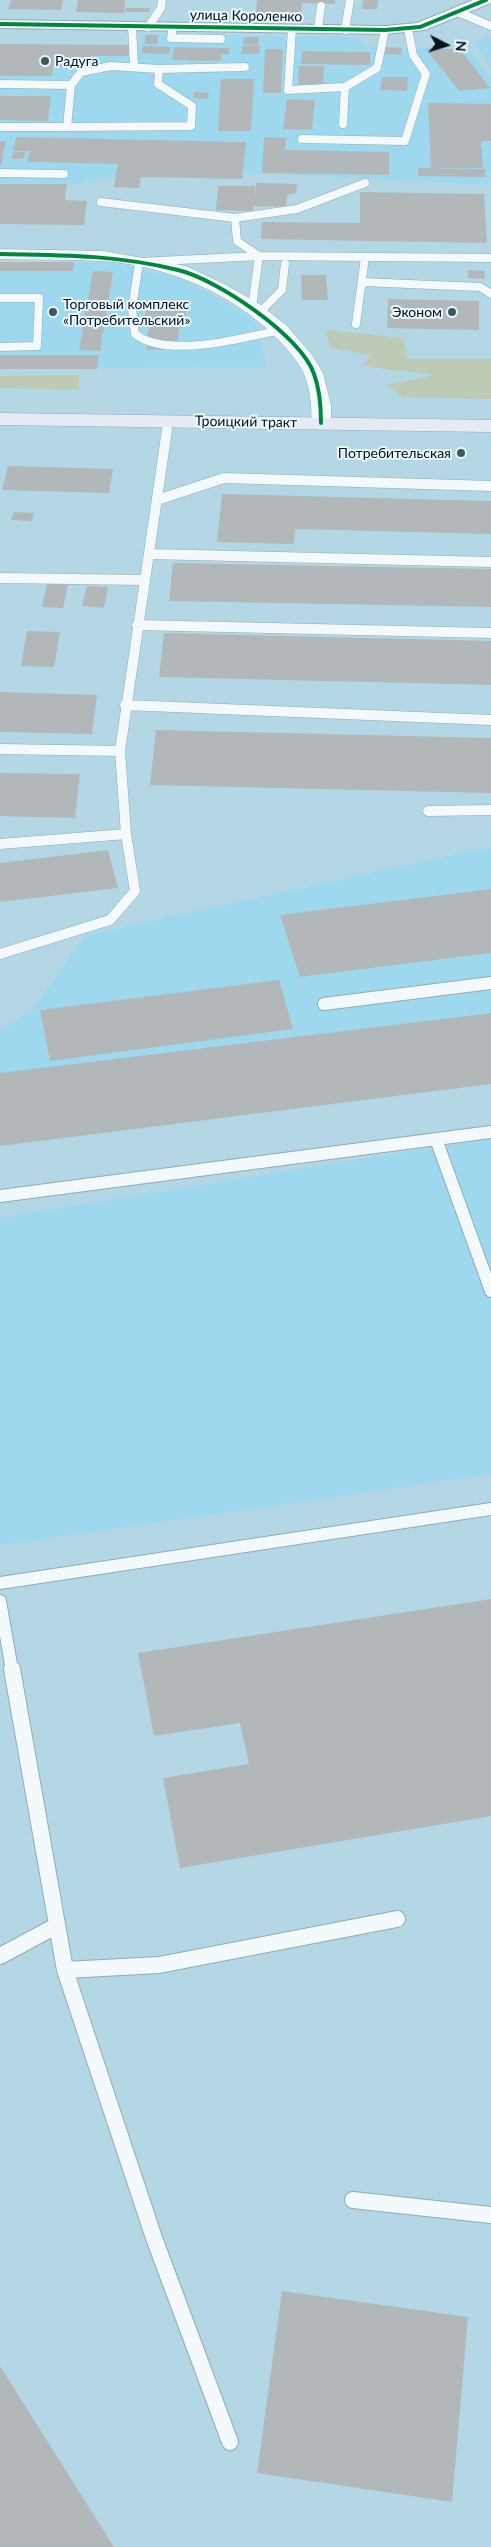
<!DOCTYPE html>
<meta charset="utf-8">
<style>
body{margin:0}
#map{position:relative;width:491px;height:2547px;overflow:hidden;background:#b3d7e5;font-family:Lato,sans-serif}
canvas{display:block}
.north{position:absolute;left:421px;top:20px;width:50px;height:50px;-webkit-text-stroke:4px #ecf8fe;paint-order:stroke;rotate:95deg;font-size:14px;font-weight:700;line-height:20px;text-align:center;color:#00121b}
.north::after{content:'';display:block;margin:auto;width:18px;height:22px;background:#00121b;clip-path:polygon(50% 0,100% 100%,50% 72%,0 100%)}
</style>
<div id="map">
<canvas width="491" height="2547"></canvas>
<div class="north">N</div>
</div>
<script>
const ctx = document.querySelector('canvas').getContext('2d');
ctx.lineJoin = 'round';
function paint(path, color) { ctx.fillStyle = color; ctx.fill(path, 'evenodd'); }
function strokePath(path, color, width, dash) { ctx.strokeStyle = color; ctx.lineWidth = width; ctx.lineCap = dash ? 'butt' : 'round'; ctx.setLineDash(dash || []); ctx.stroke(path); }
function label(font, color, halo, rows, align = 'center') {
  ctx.font = font + ' Lato,sans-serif'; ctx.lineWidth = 4; ctx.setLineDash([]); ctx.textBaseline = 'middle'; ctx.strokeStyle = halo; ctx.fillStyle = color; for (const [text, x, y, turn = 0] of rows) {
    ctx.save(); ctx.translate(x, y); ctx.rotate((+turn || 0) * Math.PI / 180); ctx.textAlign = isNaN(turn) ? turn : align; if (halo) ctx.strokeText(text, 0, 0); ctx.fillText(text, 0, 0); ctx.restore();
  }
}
paint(new Path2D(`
 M142 34 356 37 366 47 467 49 491 78V173L487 185 261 173 101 178 83 184 0 183V44L142 45Z
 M491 36V66L474 43Z
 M0 262 114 263 183 279 251 316 257 327 267 367 0 369Z
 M491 847V1078L0 1143V1030L31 1011 86 935Z
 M491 1138V1474L0 1545V1218Z`), '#9ed8ee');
paint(new Path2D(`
 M326 330 403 338 408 359H491V399L403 397 387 385 435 375 362 366 371 355 330 348Z
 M79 375V390L0 388V376Z`), '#bccab6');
paint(new Path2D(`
 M11 0H63L61 10 8 9Z
 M78 0H125L124 13 76 12Z
 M257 0H335V4L302 3 301 15 256 14Z
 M363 0H378L377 9H362Z
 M126 8H150L149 12H125Z
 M146 35H158L157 44H145Z
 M244 37H259L258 45 243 44Z
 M0 44 130 45 128 56H91L90 67H53L52 76H0Z
 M243 45 260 46 259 54H241Z
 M143 46 171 47 169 54 142 53Z
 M174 47 229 48V54H221V61L172 60Z
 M386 47 402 48 401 55 385 54Z
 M265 49H283L281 93H263Z
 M426 49H460L490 88 459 91Z
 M302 51 370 52V65L301 64Z
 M299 66H324L323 85H298Z
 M382 77H408L407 91 380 90Z
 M221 79H254L251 131H218Z
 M194 92 209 93 208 99 193 98Z
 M0 96H51L48 121 0 120Z
 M287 99 315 100 312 130 283 129Z
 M428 103 491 104V141H481L483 168H431Z
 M16 137 246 142 242 179 141 177 139 188 114 187 118 164 27 162 30 151H13Z
 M264 137 286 138 285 150 389 152V175L262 173Z
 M0 141H6L1 166H0Z
 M13 152H25L23 159H12Z
 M418 168 485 169 486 177 418 176Z
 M256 183 297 184 296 193 287 195 286 207 253 206V211L216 210 218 186H255V198Z
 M0 184H67L65 200 87 201 84 225 0 224Z
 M360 192 484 194 487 243 261 239 262 222 360 223Z
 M0 262H74L73 271H0Z
 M468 270 485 271 484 279 468 278Z
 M93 271 113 272 100 351 79 350Z
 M301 275H326L328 300H302Z
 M388 299 479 301V330L387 328Z
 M146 310 186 311 185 320H180L177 350H146L150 319H145Z
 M0 355H99L97 369H0Z
 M8 466 113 469 109 493 2 490Z
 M222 494 491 501V534L295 529 294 544 217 542Z
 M14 512 34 513 32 521 11 520Z
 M173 563 491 569V607L169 601Z
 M47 584 68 585 63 608 42 607Z
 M87 586 108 587 104 608 82 606Z
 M27 631 60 632 54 667 21 666Z
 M164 633 491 641V685L159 677Z
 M0 692 97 695 92 734 0 732Z
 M156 730 491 738V793L150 785Z
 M0 773 80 774 75 818 0 816Z
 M108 850 118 888 0 902V863Z
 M491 889V953L300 977 280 915Z
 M279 980 293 1029 50 1061 40 1010Z
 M491 1013V1084L0 1146V1073Z
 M491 1599V1816L180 1868 163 1778 249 1764 240 1723 154 1736 138 1653Z
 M282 2291 468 2317 452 2502 257 2473Z
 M0 2366 114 2547H0Z`), '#b2b8ba');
const serviceFar3 = new Path2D(`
 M458 12 491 26
 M132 26 134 66
 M148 27 161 8 162 0
 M173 27 171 38 221 39
 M292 29 288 90 345 87 343 124
 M318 29 321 6
 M345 30 350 0
 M159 69 245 67
 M0 84 71 85 67 127H0
 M345 87 377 68 385 30
 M67 127 191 126 192 106 158 84 159 69 111 66 81 72 71 85
 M302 139 405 141 426 74 413 55 408 28
 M0 173 64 174
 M101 202 235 218
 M362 282 480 287 491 294
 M0 298H39L37 346 0 347
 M252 307 259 256 491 258
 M259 313 282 290 285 264
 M356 324 365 257
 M280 330C243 338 167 359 135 334L132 309 139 262 259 256 237 241 235 218 297 209 365 183
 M166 432 168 421`);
const serviceFar2 = new Path2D(`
 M157 500 224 478 491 486
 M149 554 491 562
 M0 578 144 580
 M137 625 491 633
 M125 705 491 720
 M0 749 120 751
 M428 811 491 810
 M0 844 126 834
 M0 954 110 920 135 891 126 834 120 751 167 430`);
const serviceFar1 = new Path2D(`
 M324 1004 491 983
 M436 1139 491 1291
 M0 1196 491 1132
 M0 1583 491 1509
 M0 1601 12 1670`);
const service = new Path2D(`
 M12 1669 65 1970 159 1965 397 1919
 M0 1956 56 1926
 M65 1970 154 2238 230 2442
 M353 2200 491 2215`);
const minor = new Path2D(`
 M473 0H491V3L425 30 385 34 0 28V20L385 26 417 23Z`);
const tertiary = new Path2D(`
 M0 249 104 251 186 266 224 284 258 303 287 326 312 355 323 373 331 405V423L328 427H314C310 420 312 413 311 405 310 391 306 374 298 363 254 302 176 266 102 261 68 259 34 260 0 259Z`);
const primary = new Path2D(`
 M0 413 491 420V432L0 425Z`);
strokePath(serviceFar3, '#8facb7', 9);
strokePath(serviceFar2, '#8facb7', 11);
strokePath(serviceFar1, '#8facb7', 14);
strokePath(service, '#8facb7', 18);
strokePath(minor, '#8facb7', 2);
strokePath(tertiary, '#8facb7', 1);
strokePath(primary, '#96a7b7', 1);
strokePath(serviceFar3, '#f4f9fb', 8);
strokePath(serviceFar2, '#f4f9fb', 10);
strokePath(serviceFar1, '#f4f9fb', 12);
strokePath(service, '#f4f9fb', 16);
paint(minor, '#f4f9fb');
paint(tertiary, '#f4f9fb');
paint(primary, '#e6ebf3');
strokePath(new Path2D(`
 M0 24 385 30 420 27 486 0
 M0 254C61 255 118 255 178 270 217 279 301 336 314 374 320 390 321 407 321 423`), '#00873e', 4);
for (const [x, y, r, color] of [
 [45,61,5,"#3f5762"],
 [53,312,5,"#3f5762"],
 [452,312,5,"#3f5762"],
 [461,453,5,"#3f5762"]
]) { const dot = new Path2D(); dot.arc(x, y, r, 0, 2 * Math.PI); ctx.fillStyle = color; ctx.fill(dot); strokePath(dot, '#ecf8fe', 2); }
label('14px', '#00121b', '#ecf8fe', [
 ["улица Короленко",246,16,1],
 ["Троицкий тракт",246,422,1]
]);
label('14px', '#00121b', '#ecf8fe', [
 ["Радуга",55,61],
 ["Торговый комплекс",63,304],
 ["«Потребительский»",63,320],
 ["Эконом",442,312,"right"],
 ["Потребительская",451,453,"right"]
], 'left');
</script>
